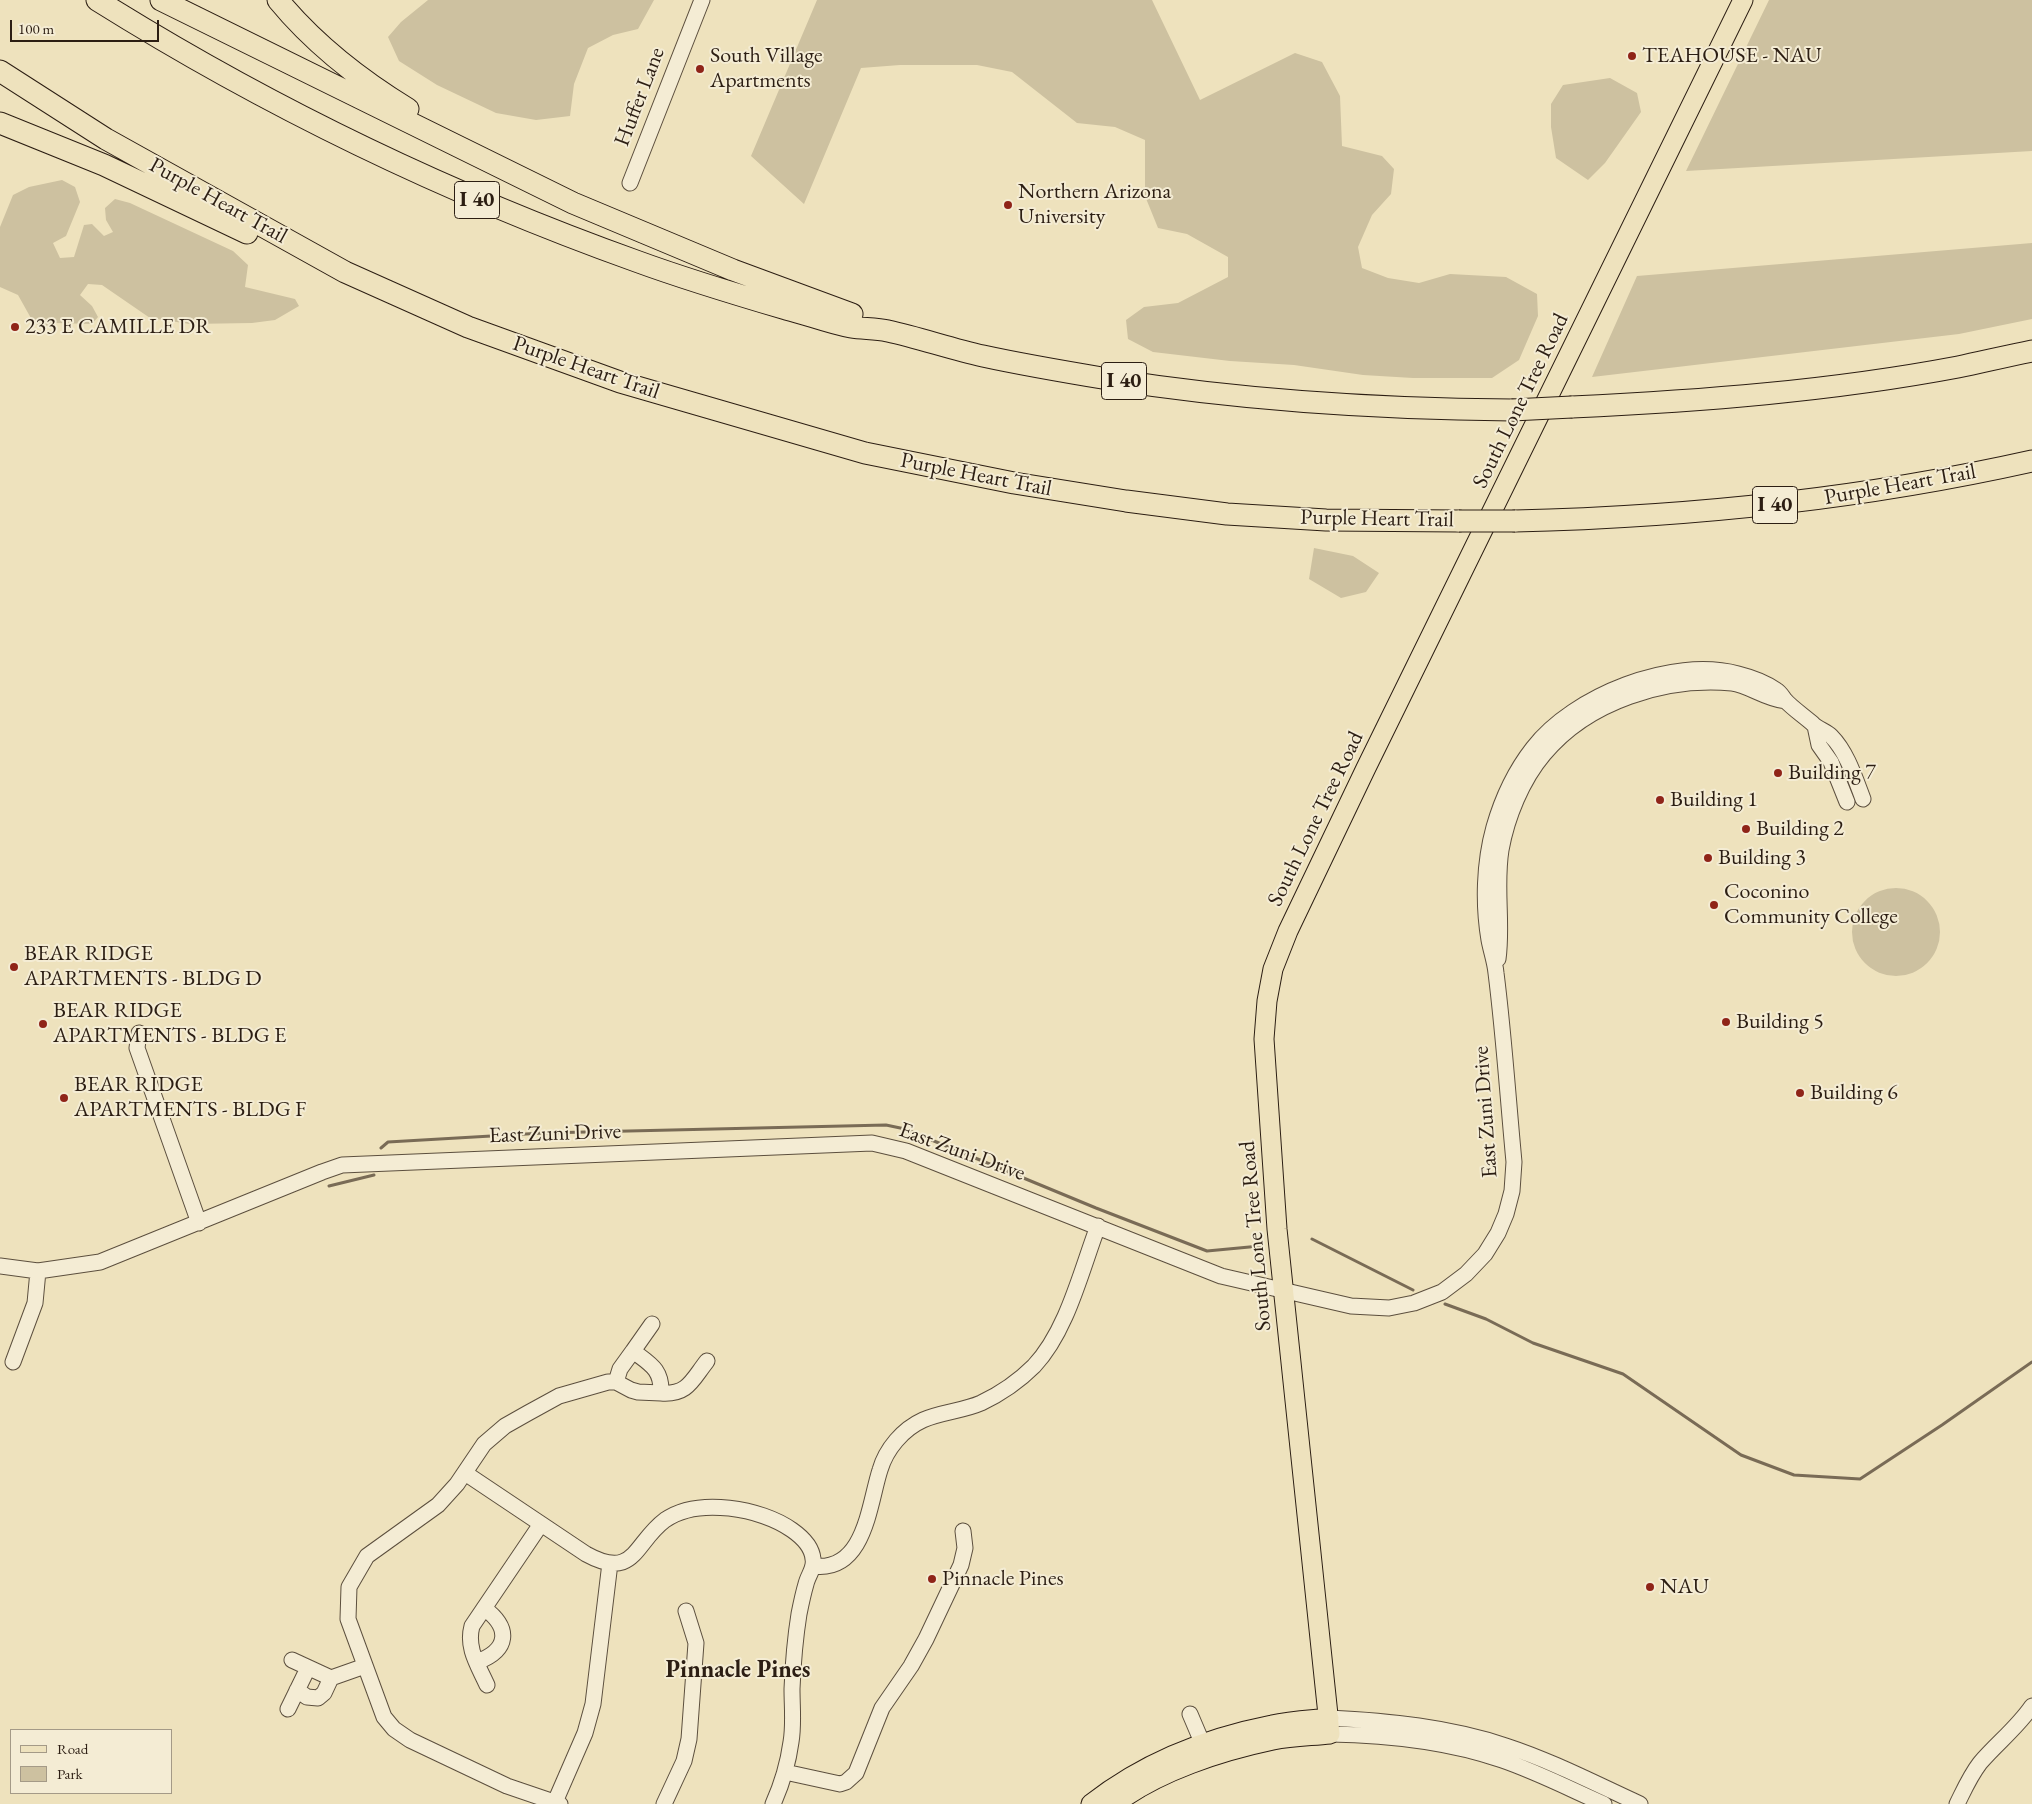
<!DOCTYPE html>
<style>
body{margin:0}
#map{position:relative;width:2032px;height:1804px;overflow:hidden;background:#eee2bd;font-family:"EB Garamond",serif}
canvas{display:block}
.legend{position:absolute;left:10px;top:1729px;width:162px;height:65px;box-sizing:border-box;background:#f4ecd4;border:1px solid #a49a87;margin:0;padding:6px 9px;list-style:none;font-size:15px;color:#2c1e13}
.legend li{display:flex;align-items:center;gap:10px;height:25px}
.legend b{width:25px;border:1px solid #a49a87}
.scale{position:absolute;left:10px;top:20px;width:149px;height:22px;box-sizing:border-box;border:2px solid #2c1e13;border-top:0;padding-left:6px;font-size:15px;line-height:18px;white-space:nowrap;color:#2c1e13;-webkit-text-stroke:4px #f4ecd4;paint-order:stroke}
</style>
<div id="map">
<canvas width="2032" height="1804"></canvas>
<ul class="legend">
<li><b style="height:6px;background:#eee2bd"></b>Road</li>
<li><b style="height:14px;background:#cdc1a0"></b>Park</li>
</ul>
<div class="scale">100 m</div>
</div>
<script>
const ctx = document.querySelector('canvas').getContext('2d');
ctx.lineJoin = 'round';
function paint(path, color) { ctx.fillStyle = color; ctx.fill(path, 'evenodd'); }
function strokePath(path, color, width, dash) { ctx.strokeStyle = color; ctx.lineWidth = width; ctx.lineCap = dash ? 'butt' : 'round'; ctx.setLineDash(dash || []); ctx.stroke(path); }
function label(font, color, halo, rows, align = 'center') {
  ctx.font = font + ' "EB Garamond",serif'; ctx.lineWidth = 4; ctx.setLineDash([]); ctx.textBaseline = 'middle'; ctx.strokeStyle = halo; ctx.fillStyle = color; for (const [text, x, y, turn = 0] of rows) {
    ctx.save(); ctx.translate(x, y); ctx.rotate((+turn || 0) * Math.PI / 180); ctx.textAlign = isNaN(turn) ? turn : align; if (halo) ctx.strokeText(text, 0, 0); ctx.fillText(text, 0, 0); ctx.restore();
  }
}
paint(new Path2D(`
 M428 0H654L638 29 613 35 588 48 574 84 570 116 536 120 496 113 437 85 399 61 388 37 401 22Z
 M817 0H1152L1200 100 1295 53 1322 62 1340 96 1342 146 1382 156 1394 169 1391 194 1372 215 1358 247 1362 268 1388 278 1419 283 1450 274 1506 277 1537 294 1538 316 1519 360 1492 378H1413L1363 375 1294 365 1230 361 1153 352 1128 339 1126 320 1144 307 1178 303 1228 277V257L1187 234 1158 228 1145 196V140L1115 127 1077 123 1012 72 977 65H900L861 68 804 204 751 156Z
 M1769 0H2032V151L1686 171Z
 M1610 78 1637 93 1641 112 1605 163 1588 180 1556 158 1551 127V104L1563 85Z
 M62 180 75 187 80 202 66 236 53 243 60 258 74 257 84 225 92 224 104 236 113 232 106 220 105 208 115 199 130 203 233 251 248 265 245 287 295 299 299 306 275 320 252 323 190 324 150 318 102 285 88 284 80 295 92 306 98 317 92 324 56 323 41 328 32 320 18 295 0 287V227L13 195 29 187Z
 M2032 243V319L1959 334 1592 377 1637 276Z
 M1314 548 1353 556 1379 573 1366 592 1341 598 1309 579Z
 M1852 932a44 44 0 1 1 88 0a44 44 0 1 1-88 0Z`), '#cdc1a0');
strokePath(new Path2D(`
 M381 1148 388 1142 543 1133 886 1125 905 1129 1096 1208 1207 1251 1260 1246
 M329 1186 374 1175
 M1312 1239 1413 1290
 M1445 1304 1486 1319 1533 1343 1623 1374 1741 1455 1794 1475 1860 1479 1942 1425 2032 1362`), '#796b56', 3);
const minor = new Path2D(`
 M630 183 702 0
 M1815 726 1819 745 1831 762 1847 802
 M1498 959C1503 923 1495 887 1501 850 1507 817 1522 780 1544 754 1588 701 1665 677 1732 683 1749 685 1765 699 1786 701
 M139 1033 137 1048 199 1223
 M0 1266 38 1271 100 1262 322 1172 342 1165 872 1143 906 1151 1221 1276 1351 1306 1389 1308 1414 1303 1442 1292 1466 1274 1485 1254 1498 1233 1506 1214 1512 1191 1514 1162C1508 1099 1504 1036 1496 973 1495 962 1491 951 1489 940 1483 904 1484 863 1494 827 1502 799 1515 771 1533 748 1573 696 1672 656 1738 674 1750 677 1766 683 1776 690 1780 692 1782 696 1785 700 1791 707 1805 717 1813 724 1818 729 1826 731 1831 736 1847 752 1855 778 1863 799
 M633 1351 652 1324
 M13 1362 35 1303 38 1271
 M661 1393C688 1395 692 1380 707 1361
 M465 1473 586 1554C635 1581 634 1543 665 1520 698 1497 761 1508 792 1530 802 1537 812 1547 813 1559 815 1568 808 1575 806 1584 803 1594 801 1604 799 1614 795 1639 793 1664 792 1689 792 1707 794 1725 791 1742 788 1764 782 1784 773 1804
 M814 1566C865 1572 869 1504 880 1470 886 1449 903 1429 923 1420 941 1412 963 1411 981 1403 1000 1394 1019 1381 1034 1366 1067 1331 1081 1271 1098 1226
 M292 1660 331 1678 365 1666
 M477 1662C509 1650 511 1628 484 1608
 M487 1685C478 1665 466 1648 472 1626L541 1524
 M297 1690 307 1697 318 1698 324 1693 331 1678
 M288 1709 308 1668
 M1190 1714 1207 1754
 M1329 1718C1389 1721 1449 1727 1506 1746 1552 1761 1596 1784 1640 1804
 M1330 1734C1388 1735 1447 1741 1502 1760 1537 1772 1570 1789 1604 1804
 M785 1772 840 1784 846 1782 856 1773 882 1708 911 1666 926 1639 961 1565 965 1548 963 1531
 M555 1802 585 1733 593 1704 610 1563
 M560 1804 507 1786 410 1740 394 1729 384 1717 348 1619 349 1587 367 1556 438 1505 457 1484 484 1444 505 1426 528 1413 559 1396 608 1382H616L631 1390 638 1392 661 1393C662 1369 650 1364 633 1351L620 1369 616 1382
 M664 1804 684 1761 689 1739 696 1643 686 1611
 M1957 1804C1964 1790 1970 1776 1980 1763 1997 1743 2017 1728 2032 1706`);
const major = new Path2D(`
 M1091 1804C1143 1763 1206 1738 1272 1725 1290 1721 1310 1720 1329 1718
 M1115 1804C1158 1771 1221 1751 1273 1740 1292 1736 1312 1736 1330 1734L1277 1229 1264 1039 1267 1001 1273 969 1288 931 1366 768 1743 0`);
const highway = new Path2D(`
 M97 0C268 107 446 193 636 261 685 279 735 294 786 309 807 314 829 323 851 327 863 329 876 328 888 331 920 338 951 349 983 356 1024 365 1066 372 1108 379 1241 400 1378 409 1512 410
 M161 0 573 203 733 270 852 314
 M278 0C315 45 359 79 408 109
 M0 71 106 139 345 272 468 327 620 382 865 453 1014 483 1126 501 1227 514 1326 520 1459 521
 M0 123 104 165 247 233
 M1572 407C1701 401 1831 391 1958 367 1982 362 2007 356 2032 351
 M1515 521C1689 517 1862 499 2032 461`);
strokePath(minor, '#5c4f3e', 17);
strokePath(major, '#2c1e13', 21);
strokePath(highway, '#2c1e13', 23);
strokePath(minor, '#f4ecd4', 15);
strokePath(major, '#eee2bd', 19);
strokePath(highway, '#eee2bd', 21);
const highwayBridge = new Path2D(`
 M1512 410 1572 407
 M1459 521H1515`);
strokePath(highwayBridge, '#2c1e13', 23, []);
strokePath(highwayBridge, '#eee2bd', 21);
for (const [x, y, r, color] of [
 [1632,56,5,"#8f2418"],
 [700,69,5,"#8f2418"],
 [1008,205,5,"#8f2418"],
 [15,327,5,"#8f2418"],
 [1778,773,5,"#8f2418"],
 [1660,800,5,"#8f2418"],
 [1746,829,5,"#8f2418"],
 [1708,858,5,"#8f2418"],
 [1714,905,5,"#8f2418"],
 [14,967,5,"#8f2418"],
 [1726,1022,5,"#8f2418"],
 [43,1024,5,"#8f2418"],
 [1800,1093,5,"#8f2418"],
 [64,1098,5,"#8f2418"],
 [932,1579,5,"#8f2418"],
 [1650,1587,5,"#8f2418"]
]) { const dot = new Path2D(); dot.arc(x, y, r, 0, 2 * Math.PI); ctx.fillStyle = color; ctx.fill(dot); strokePath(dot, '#f4ecd4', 2); }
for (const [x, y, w] of [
 [477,200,45],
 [1124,381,45],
 [1775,505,45]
]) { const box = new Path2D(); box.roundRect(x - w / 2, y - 18.5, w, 37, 4); ctx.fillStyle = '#f4ecd4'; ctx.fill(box); strokePath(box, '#2c1e13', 1); }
label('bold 21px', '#2c1e13', null, [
 ["I 40",477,200],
 ["I 40",1124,381],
 ["I 40",1775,505]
]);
label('22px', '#2c1e13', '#f4ecd4', [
 ["South Village",710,56],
 ["Apartments",710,81],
 ["TEAHOUSE - NAU",1642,56],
 ["Northern Arizona",1018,192],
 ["University",1018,217],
 ["233 E CAMILLE DR",25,327],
 ["Building 7",1788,773],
 ["Building 1",1670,800],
 ["Building 2",1756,829],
 ["Building 3",1718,858],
 ["Coconino",1724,892],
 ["Community College",1724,917],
 ["BEAR RIDGE",24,954],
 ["APARTMENTS - BLDG D",24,979],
 ["BEAR RIDGE",53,1011],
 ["APARTMENTS - BLDG E",53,1036],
 ["Building 5",1736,1022],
 ["BEAR RIDGE",74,1085],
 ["APARTMENTS - BLDG F",74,1110],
 ["Building 6",1810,1093],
 ["Pinnacle Pines",942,1579],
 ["NAU",1660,1587]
], 'left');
label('22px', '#2c1e13', '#f4ecd4', [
 ["Huffer Lane",640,97,-69],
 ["Purple Heart Trail",218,201,29],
 ["Purple Heart Trail",586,368,19],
 ["South Lone Tree Road",1521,401,-64],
 ["Purple Heart Trail",976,475,11],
 ["Purple Heart Trail",1900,485,-10],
 ["Purple Heart Trail",1377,519,1],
 ["South Lone Tree Road",1316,819,-64],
 ["East Zuni Drive",1486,1112,-94],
 ["East Zuni Drive",555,1134,-2],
 ["East Zuni Drive",962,1152,20],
 ["South Lone Tree Road",1256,1236,-95]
]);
label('bold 24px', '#2c1e13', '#f4ecd4', [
 ["Pinnacle Pines",738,1670]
]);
</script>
